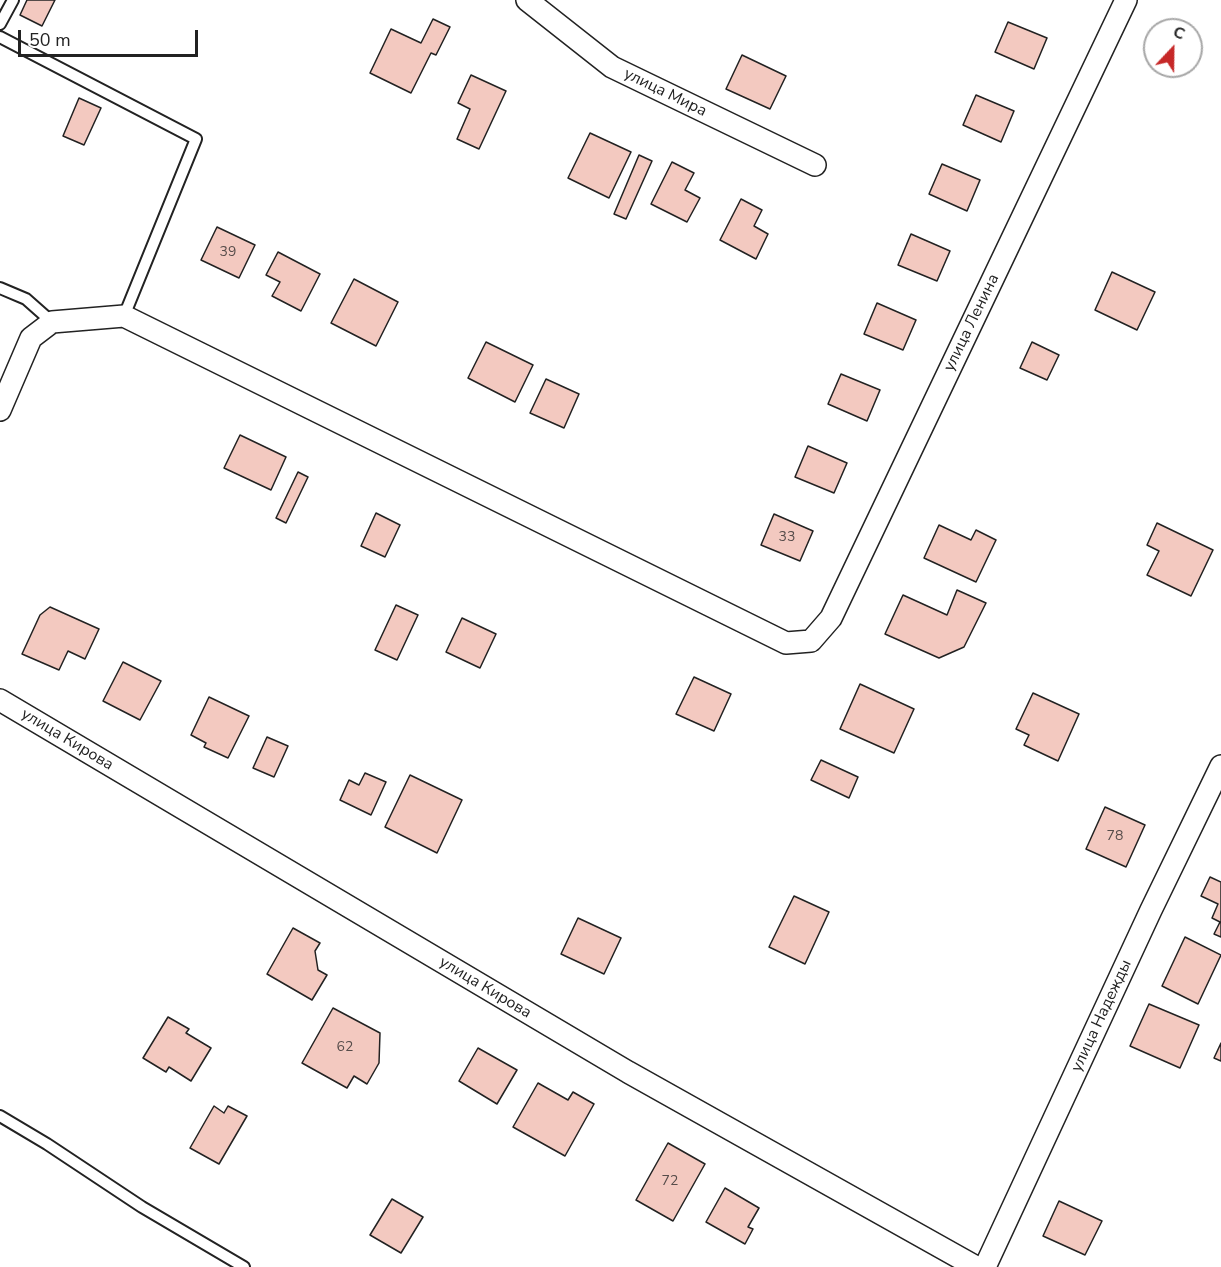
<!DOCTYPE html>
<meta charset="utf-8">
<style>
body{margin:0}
#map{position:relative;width:1221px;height:1267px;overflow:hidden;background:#fff;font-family:"Nunito Sans",sans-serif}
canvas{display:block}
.north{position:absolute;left:1143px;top:18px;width:60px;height:60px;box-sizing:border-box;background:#fff;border:2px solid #a7a7a7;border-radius:50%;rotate:22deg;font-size:16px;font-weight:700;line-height:24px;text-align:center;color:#222}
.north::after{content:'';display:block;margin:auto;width:21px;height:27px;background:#c62828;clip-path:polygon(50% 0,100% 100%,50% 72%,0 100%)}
.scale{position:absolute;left:18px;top:30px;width:180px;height:27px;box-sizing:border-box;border:3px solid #222;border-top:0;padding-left:8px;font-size:18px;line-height:21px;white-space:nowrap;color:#222;-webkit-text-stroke:4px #fff;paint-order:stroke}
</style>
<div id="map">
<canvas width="1221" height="1267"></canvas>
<div class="north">С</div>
<div class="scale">50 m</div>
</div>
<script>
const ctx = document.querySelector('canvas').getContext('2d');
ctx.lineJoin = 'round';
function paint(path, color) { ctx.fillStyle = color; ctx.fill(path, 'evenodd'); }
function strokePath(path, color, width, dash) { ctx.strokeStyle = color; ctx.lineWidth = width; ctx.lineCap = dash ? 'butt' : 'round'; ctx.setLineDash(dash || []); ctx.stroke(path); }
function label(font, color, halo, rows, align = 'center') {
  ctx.font = font + ' "Nunito Sans",sans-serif'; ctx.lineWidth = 4.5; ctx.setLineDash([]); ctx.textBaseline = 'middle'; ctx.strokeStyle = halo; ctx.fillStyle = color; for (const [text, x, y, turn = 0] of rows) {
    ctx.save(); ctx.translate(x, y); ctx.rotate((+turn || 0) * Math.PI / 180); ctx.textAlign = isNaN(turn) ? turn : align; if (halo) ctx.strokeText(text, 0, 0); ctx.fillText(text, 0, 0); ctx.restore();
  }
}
const building = new Path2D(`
 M27 0H55L42 26 20 15Z
 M433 19 450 27 436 55 431 53 411 93 370 73 391 29 421 43Z
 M1008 22 1047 38 1034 69 995 52Z
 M742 55 786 76 770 109 726 89Z
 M471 75 506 91 479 149 457 139 470 109 458 103Z
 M976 95 1014 111 1001 142 963 125Z
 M79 98 101 108 84 145 63 136Z
 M590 133 631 152 609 198 568 178Z
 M639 155 652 161 626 219 614 214Z
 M672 162 694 173 685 190 700 198 687 222 651 204Z
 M942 164 980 180 967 211 929 194Z
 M741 199 762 210 754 226 768 234 756 259 720 240Z
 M217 227 255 245 239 278 201 260Z
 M911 234 950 251 937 281 898 265Z
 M278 252 320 274 301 311 272 296 280 282 266 275Z
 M1112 272 1155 292 1137 330 1095 310Z
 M354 279 398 302 376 346 331 323Z
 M877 303 916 320 903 350 864 334Z
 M486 342 533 365 515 402 468 378Z
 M1032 342 1059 355 1047 380 1020 368Z
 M841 374 880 390 867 421 828 404Z
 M546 379 579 394 564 428 530 413Z
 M240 435 286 457 271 490 224 468Z
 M808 446 847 463 834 493 795 477Z
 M298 472 308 477 286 523 276 518Z
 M376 513 400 525 385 557 361 546Z
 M774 514 813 531 800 561 761 545Z
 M1157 523 1213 550 1191 596 1147 575 1159 551 1147 545Z
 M939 525 971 540 976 530 996 540 976 582 924 558Z
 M957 590 986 603 964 647 939 658 885 634 903 595 947 615Z
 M396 605 418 615 397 660 375 650Z
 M50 607 99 629 85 659 68 651 59 670 22 654 40 615Z
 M462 618 496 634 480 668 446 652Z
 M123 662 161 681 140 720 103 701Z
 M694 677 731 694 714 731 676 714Z
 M860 684 914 709 894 753 840 729Z
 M1033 693 1079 714 1058 761 1024 745 1029 735 1016 729Z
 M209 697 249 716 228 758 204 747 206 743 191 735Z
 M267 737 288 746 274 777 253 768Z
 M821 760 858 777 849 798 811 780Z
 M365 773 386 782 371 815 340 800 349 780 359 785Z
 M410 775 462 800 437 853 385 827Z
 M1105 807 1145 825 1126 867 1086 849Z
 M1210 877 1221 882V937L1214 934 1220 922 1212 918 1218 904 1201 896Z
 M794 896 829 912 805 964 769 947Z
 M578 918 621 938 604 974 561 954Z
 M293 928 320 943 315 951 318 970 327 975 312 1000 267 974Z
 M1185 937 1221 955 1198 1004 1162 986Z
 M1149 1004 1199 1025 1180 1068 1130 1046Z
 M333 1008 380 1033 379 1063 367 1084 354 1076 347 1088 302 1063Z
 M168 1017 189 1029 186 1033 211 1048 191 1081 169 1067 166 1072 143 1058Z
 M1221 1043V1061L1214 1058Z
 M478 1048 517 1070 497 1104 459 1081Z
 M538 1083 568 1100 573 1092 594 1104 565 1156 513 1127Z
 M214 1106 224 1113 228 1106 247 1116 219 1164 190 1148Z
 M668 1143 705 1164 673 1221 636 1200Z
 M725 1188 759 1208 748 1227 753 1229 745 1244 706 1222Z
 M392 1199 423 1217 401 1253 370 1235Z
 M1059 1201 1102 1221 1085 1255 1043 1236Z`);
paint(building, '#f3c9c0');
strokePath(building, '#222', 1.5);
const lane = new Path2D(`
 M0 24 13 0
 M0 37 196 139 124 316
 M0 288 26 299 52 322
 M0 1116 47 1144 142 1207 244 1267`);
const street = new Path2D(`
 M527 0 612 67 815 165
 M0 410 31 338 52 322 124 316 786 643 811 641 831 618 1126 0
 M0 700 628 1072 976 1267
 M985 1267 1151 910 1221 766`);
strokePath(lane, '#222', 14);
strokePath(street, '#222', 24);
strokePath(lane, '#fff', 10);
strokePath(street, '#fff', 21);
label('14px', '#564c4a', null, [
 ["39",228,253],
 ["33",787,538],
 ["78",1115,837],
 ["62",345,1048],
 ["72",670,1182]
]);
label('16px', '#222', '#fff', [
 ["улица Мира",665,93,26],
 ["улица Ленина",972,323,-64],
 ["улица Кирова",67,740,31],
 ["улица Кирова",485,988,31],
 ["улица Надежды",1102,1016,-65]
]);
</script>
